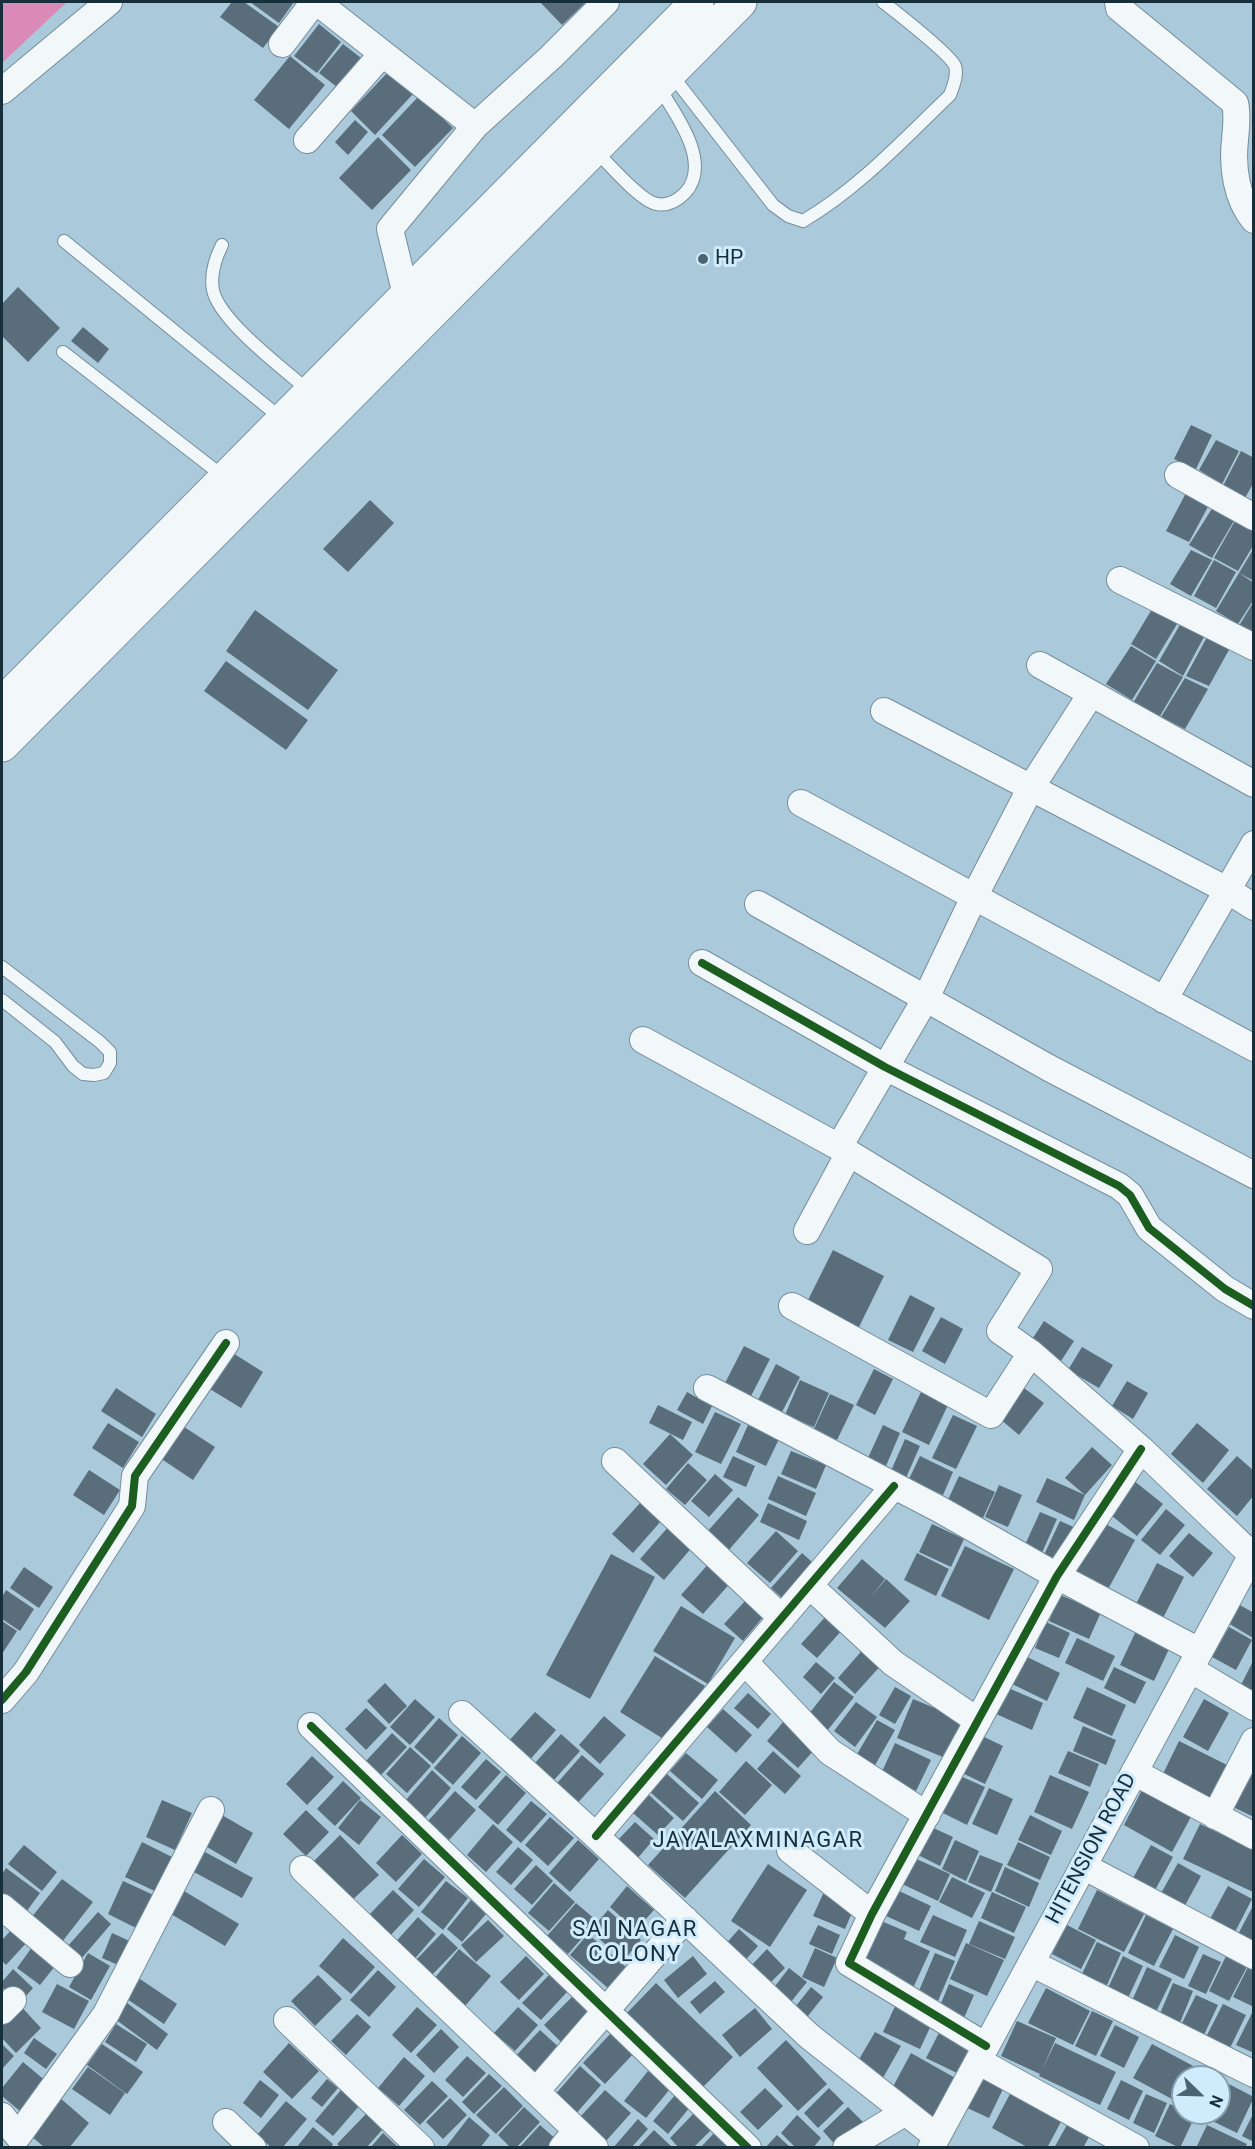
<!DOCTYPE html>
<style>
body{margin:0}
#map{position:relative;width:1255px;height:2149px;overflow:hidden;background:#aac9db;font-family:Roboto,sans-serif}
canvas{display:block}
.frame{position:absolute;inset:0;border:3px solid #172e3b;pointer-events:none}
.north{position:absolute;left:1171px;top:2065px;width:60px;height:60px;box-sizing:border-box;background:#d0ecfc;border:2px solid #86a0af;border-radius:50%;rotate:113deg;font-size:16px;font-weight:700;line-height:24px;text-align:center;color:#172e3b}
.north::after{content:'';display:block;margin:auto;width:21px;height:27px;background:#4a6473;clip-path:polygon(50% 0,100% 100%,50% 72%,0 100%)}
</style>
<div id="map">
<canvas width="1255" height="2149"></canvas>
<div class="frame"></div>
<div class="north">N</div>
</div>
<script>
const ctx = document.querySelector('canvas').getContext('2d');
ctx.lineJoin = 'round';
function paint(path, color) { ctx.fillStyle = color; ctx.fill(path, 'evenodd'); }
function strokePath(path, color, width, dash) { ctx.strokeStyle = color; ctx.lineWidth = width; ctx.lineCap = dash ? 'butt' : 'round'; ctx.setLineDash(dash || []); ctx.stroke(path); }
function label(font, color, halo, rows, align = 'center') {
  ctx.font = font + ' Roboto,sans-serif'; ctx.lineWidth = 6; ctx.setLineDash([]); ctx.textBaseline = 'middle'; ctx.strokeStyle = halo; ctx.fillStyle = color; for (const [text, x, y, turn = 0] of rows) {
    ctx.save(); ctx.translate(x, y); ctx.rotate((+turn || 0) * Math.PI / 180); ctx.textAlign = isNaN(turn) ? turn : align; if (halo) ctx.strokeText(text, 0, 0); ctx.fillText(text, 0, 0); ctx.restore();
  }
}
paint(new Path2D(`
 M2 2H67L2 63Z`), '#d98ab7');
paint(new Path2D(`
 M232 2H244L279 27 263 48 220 17Z
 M250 2H294L279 23Z
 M540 2H586L562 25Z
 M319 24 341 42 317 73 294 56Z
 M343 44 361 58 337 87 319 73Z
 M290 56 325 85 289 129 254 100Z
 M389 71 413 94 375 135 351 111Z
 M419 96 453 128 415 167 382 135Z
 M355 120 368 132 348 155 335 142Z
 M378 137 411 170 372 210 339 178Z
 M18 287 60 328 28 362 2 336V304Z
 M83 327 109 349 98 363 71 341Z
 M1191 425 1212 435 1196 469 1174 459Z
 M1216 440 1239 451 1222 484 1199 470Z
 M1241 451 1254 458V482L1245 498 1223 486Z
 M1187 491 1210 503 1189 542 1166 531Z
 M370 500 394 523 348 572 323 549Z
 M1213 507 1235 519 1212 558 1189 545Z
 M1236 519 1254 529V544L1238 571 1214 558Z
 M1254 548V581L1239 573 1254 583V599L1238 624 1216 611 1239 573Z
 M1191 550 1212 560 1191 596 1170 584Z
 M1214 560 1236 572 1216 608 1194 596Z
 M1254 601V634L1239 626Z
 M1155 604 1180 619 1156 659 1131 644Z
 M255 610 338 670 308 710 226 651Z
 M1181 623 1205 635 1183 676 1159 661Z
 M1207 637 1230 648 1209 686 1186 676Z
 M1131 646 1156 661 1132 700 1106 684Z
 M226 661 308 720 286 750 204 691Z
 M1157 663 1183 677 1160 716 1133 703Z
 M1185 678 1208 689 1185 729 1161 717Z
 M833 1250 884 1276 859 1327 807 1302Z
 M910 1295 935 1308 913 1352 888 1340Z
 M941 1317 963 1329 945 1364 922 1351Z
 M1044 1321 1074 1341 1061 1361 1031 1341Z
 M744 1346 770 1359 750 1398 724 1385Z
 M1082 1347 1113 1365 1099 1388 1068 1370Z
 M228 1350 263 1372 241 1408 205 1386Z
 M776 1364 800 1377 782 1412 758 1400Z
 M874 1369 893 1379 875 1415 856 1405Z
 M800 1380 829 1393 814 1427 785 1415Z
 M1127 1381 1148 1393 1133 1419 1112 1406Z
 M116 1388 156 1414 142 1437 101 1411Z
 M1024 1388 1044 1403 1019 1435 1000 1419Z
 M687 1392 712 1406 703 1424 677 1410Z
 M921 1392 948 1405 929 1445 902 1432Z
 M830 1394 854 1405 837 1440 814 1429Z
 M658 1405 692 1422 683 1440 649 1423Z
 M715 1412 741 1424 721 1464 695 1452Z
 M953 1415 977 1426 956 1469 932 1458Z
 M108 1423 139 1442 123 1468 92 1448Z
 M178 1423 215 1447 193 1480 157 1456Z
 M1197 1423 1229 1450 1203 1483 1171 1454Z
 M748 1425 779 1439 766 1466 736 1452Z
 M883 1425 900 1433 886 1466 868 1458Z
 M670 1434 693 1455 666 1485 643 1464Z
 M905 1439 920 1446 905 1480 890 1473Z
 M1092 1447 1112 1465 1085 1495 1074 1520 1036 1502 1047 1478 1085 1495 1065 1478Z
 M791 1451 826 1465 816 1489 781 1474Z
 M733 1456 755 1466 746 1487 723 1477Z
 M920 1456 953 1472 943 1495 909 1479Z
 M1237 1456 1254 1471V1495L1237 1516 1207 1489Z
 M688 1463 707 1480 685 1505 666 1489Z
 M89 1470 120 1490 104 1515 73 1495Z
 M715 1474 733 1490 709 1517 691 1501Z
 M778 1476 816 1493 806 1516 768 1499Z
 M959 1476 995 1492 983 1518 947 1502Z
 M1133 1480 1163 1504 1137 1536 1107 1512Z
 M999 1485 1022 1495 1008 1527 985 1517Z
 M738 1497 759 1515 728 1551 707 1532Z
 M640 1503 661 1521 633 1553 612 1534Z
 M768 1503 807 1521 799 1540 760 1522Z
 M1166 1509 1185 1525 1160 1555 1141 1540Z
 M1040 1512 1057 1519 1041 1555 1024 1547Z
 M1060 1521 1078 1529 1061 1565 1043 1557Z
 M1102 1522 1135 1540 1107 1591 1074 1574Z
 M932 1524 964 1539 951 1567 919 1552Z
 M670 1525 694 1545 664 1580 640 1559Z
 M776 1531 798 1551 770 1583 747 1563Z
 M1189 1533 1213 1553 1193 1577 1169 1556Z
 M965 1546 1014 1569 989 1620 941 1596Z
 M802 1553 820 1569 789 1604 771 1588Z
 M917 1553 949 1569 936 1596 904 1580Z
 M611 1554 655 1577 590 1699 546 1675Z
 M862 1559 885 1579 870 1598 886 1579 910 1601 885 1628 837 1588Z
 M710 1562 732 1581 703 1614 681 1595Z
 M1157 1563 1184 1577 1163 1618 1136 1604Z
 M24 1567 53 1587 39 1608 10 1588Z
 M6 1590 34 1609 20 1631 2 1619V1597Z
 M1060 1595 1101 1612 1089 1639 1049 1621Z
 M745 1601 763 1617 743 1641 724 1624Z
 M1238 1604 1254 1613 1253 1638 1228 1623Z
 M681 1606 735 1638 708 1684 653 1651Z
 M827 1615 843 1629 817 1658 801 1644Z
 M2 1621 17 1631 2 1654Z
 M1046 1622 1070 1633 1059 1658 1035 1648Z
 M1229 1627 1252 1640 1236 1670 1212 1657Z
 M1136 1631 1170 1647 1154 1681 1120 1665Z
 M1077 1638 1115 1656 1103 1681 1065 1663Z
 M866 1646 884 1662 855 1694 838 1678Z
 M1023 1655 1060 1673 1047 1701 1010 1683Z
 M655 1656 705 1686 670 1743 620 1712Z
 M1254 1659V1691L1241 1685Z
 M816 1662 835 1678 821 1694 803 1677Z
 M1114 1667 1146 1682 1135 1704 1104 1688Z
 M834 1682 854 1697 827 1731 808 1715Z
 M385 1683 407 1706 389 1724 367 1701Z
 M895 1687 911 1696 895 1724 879 1715Z
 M1006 1687 1043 1703 1032 1730 994 1713Z
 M1087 1687 1126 1705 1112 1736 1073 1718Z
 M748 1693 771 1714 758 1729 734 1708Z
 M415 1699 435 1717 410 1745 390 1727Z
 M913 1699 966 1721 950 1760 897 1738Z
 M1204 1699 1229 1713 1208 1751 1183 1737Z
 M856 1702 877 1717 855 1747 834 1731Z
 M366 1708 387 1728 366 1750 345 1729Z
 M723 1709 752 1735 736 1753 707 1727Z
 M535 1712 556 1730 528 1762 507 1743Z
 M604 1716 626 1735 600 1764 579 1745Z
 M439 1718 458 1735 433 1764 414 1747Z
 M877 1720 895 1730 874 1767 856 1756Z
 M784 1721 815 1749 798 1768 767 1741Z
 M1083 1726 1116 1740 1106 1765 1073 1751Z
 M392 1733 407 1747 381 1775 366 1761Z
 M561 1734 580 1751 554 1780 535 1763Z
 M978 1734 1003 1746 985 1784 960 1772Z
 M462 1736 481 1753 453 1785 434 1768Z
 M1179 1741 1227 1765 1208 1802 1161 1778Z
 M895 1743 931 1760 916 1791 881 1774Z
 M410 1747 431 1766 407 1793 386 1774Z
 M773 1751 801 1776 785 1794 757 1769Z
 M1068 1751 1099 1764 1090 1787 1058 1773Z
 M686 1753 718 1780 702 1799 670 1771Z
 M582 1755 604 1774 573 1808 551 1790Z
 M312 1756 334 1777 307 1805 286 1784Z
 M486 1759 501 1772 476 1800 461 1787Z
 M746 1761 772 1785 745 1815 719 1792Z
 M432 1770 451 1788 425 1818 405 1801Z
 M1250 1773 1254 1775V1817L1233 1807Z
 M667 1774 699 1803 683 1821 650 1792Z
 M506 1775 526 1793 498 1825 478 1807Z
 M958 1775 985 1787 967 1825 941 1812Z
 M1050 1775 1089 1792 1072 1829 1034 1812Z
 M343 1781 361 1798 335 1826 317 1809Z
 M989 1788 1013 1799 997 1835 972 1824Z
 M1143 1788 1192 1815 1172 1852 1124 1825Z
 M455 1791 476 1810 449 1840 428 1821Z
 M715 1791 751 1825 685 1898 648 1865Z
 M649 1795 674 1818 658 1835 633 1813Z
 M162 1800 192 1813 175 1850 146 1837Z
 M360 1800 381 1817 359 1845 338 1828Z
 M531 1801 547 1814 521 1843 506 1830Z
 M306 1810 329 1832 306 1856 283 1834Z
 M220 1814 253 1833 236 1864 202 1844Z
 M1030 1815 1062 1831 1051 1855 1018 1840Z
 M550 1817 574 1838 548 1866 525 1845Z
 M635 1822 654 1839 637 1859 617 1841Z
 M493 1824 513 1842 486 1872 467 1855Z
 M1200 1824 1254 1850 1253 1892 1183 1859Z
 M929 1826 953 1837 940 1866 916 1854Z
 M340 1835 379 1875 348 1904 310 1865Z
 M402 1835 422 1854 396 1882 376 1863Z
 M578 1840 599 1859 570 1892 549 1873Z
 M955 1840 979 1851 966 1881 942 1869Z
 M142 1842 178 1860 161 1894 125 1877Z
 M1018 1842 1050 1857 1040 1880 1007 1865Z
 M24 1845 57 1872 42 1891 8 1864Z
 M1151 1845 1173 1857 1154 1892 1132 1880Z
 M518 1847 533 1860 511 1885 496 1872Z
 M205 1852 253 1878 242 1898 194 1872Z
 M980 1855 1003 1864 991 1892 968 1882Z
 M912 1857 950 1874 938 1901 900 1883Z
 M424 1859 445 1877 419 1907 398 1889Z
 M1178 1863 1201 1876 1183 1909 1160 1895Z
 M768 1864 807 1890 770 1947 731 1921Z
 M536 1865 553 1881 532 1905 514 1889Z
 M1005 1867 1039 1883 1029 1907 995 1891Z
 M6 1868 40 1893 24 1915 2 1898V1874Z
 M952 1877 985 1893 972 1918 939 1902Z
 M62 1879 93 1902 62 1942 31 1918Z
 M123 1881 160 1898 144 1932 108 1914Z
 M446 1881 468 1898 443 1930 421 1912Z
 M554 1883 575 1902 549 1931 528 1913Z
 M627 1886 654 1910 636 1930 610 1907Z
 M1228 1886 1252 1899 1234 1934 1209 1921Z
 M393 1890 414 1910 389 1937 367 1917Z
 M897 1890 931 1906 919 1931 884 1915Z
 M1097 1890 1144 1914 1124 1952 1078 1929Z
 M184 1891 239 1924 225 1946 171 1914Z
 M992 1892 1026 1907 1014 1933 981 1918Z
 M823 1894 854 1908 845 1929 813 1916Z
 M471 1900 486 1914 462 1942 447 1929Z
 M576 1903 597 1921 568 1954 547 1936Z
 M1254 1904V1949L1235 1940Z
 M608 1910 641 1940 624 1960 590 1931Z
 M98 1912 111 1924 81 1959 67 1947Z
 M933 1915 967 1930 955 1957 920 1942Z
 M1146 1915 1173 1929 1154 1966 1128 1953Z
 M418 1917 436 1934 411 1963 392 1946Z
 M488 1920 504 1936 476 1962 461 1945Z
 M879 1920 907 1932 904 1939 930 1951 913 1988 888 1976 890 1971 862 1958Z
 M979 1921 1015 1937 1005 1959 969 1944Z
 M818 1925 840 1935 832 1954 809 1944Z
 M1067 1925 1096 1940 1081 1969 1052 1954Z
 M14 1927 29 1940 6 1965 2 1961V1940Z
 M739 1929 758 1946 741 1965 722 1948Z
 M112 1933 134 1943 123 1967 102 1958Z
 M442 1933 458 1948 431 1976 415 1961Z
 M588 1934 627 1968 609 1989 570 1955Z
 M1175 1935 1199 1947 1184 1979 1159 1967Z
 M343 1938 375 1967 351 1994 319 1966Z
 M1097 1942 1121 1953 1107 1985 1082 1974Z
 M35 1943 59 1961 40 1985 17 1968Z
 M966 1943 1004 1960 987 1996 950 1979Z
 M815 1948 837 1958 824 1987 802 1977Z
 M459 1949 491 1976 465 2006 433 1980Z
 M767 1949 785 1968 764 1989 746 1971Z
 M88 1953 110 1966 91 2000 69 1987Z
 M935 1953 955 1961 938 2001 918 1993Z
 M1203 1954 1221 1962 1206 1994 1188 1986Z
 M1227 1954 1248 1965 1229 2001 1209 1991Z
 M526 1956 544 1974 519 2000 500 1982Z
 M693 1956 707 1974 678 1998 664 1980Z
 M1123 1956 1143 1966 1128 1998 1108 1988Z
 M1249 1965 1254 1967V2007L1233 1997Z
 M1147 1967 1172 1979 1155 2014 1131 2003Z
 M789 1968 807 1982 786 2008 769 1994Z
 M13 1969 33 1988 19 2004 2 1987V1982Z
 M378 1970 396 1987 369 2017 350 2000Z
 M318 1975 342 1999 315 2026 291 2001Z
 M549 1975 567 1992 541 2020 522 2003Z
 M140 1979 177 2004 164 2024 127 1999Z
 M715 1981 725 1992 700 2014 690 2002Z
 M656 1983 733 2057 702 2088 626 2014Z
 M1173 1983 1193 1991 1179 2025 1159 2016Z
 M57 1984 89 2001 74 2029 42 2012Z
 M949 1984 974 1995 964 2018 939 2008Z
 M811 1987 823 1997 804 2021 792 2011Z
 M1046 1988 1090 2011 1073 2045 1028 2023Z
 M575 1994 596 2016 566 2047 544 2025Z
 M1196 1995 1218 2005 1203 2037 1180 2027Z
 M17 2002 41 2028 16 2053 2 2038V2017Z
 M897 2002 934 2019 920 2049 883 2032Z
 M127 2003 168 2034 157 2050 115 2019Z
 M1223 2004 1246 2015 1230 2048 1206 2037Z
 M417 2007 437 2025 411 2053 392 2035Z
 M518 2007 538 2025 515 2051 494 2033Z
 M755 2008 772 2029 740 2057 722 2035Z
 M1254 2009V2053L1236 2045Z
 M1092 2011 1113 2021 1096 2056 1075 2046Z
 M357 2014 371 2027 346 2055 331 2041Z
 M1017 2021 1056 2038 1042 2070 1055 2043 1116 2072 1100 2105 1039 2076 1040 2074 1001 2056Z
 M116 2024 147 2044 136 2062 105 2042Z
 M1115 2025 1139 2037 1124 2068 1100 2056Z
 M942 2027 974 2042 959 2074 926 2058Z
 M441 2029 459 2047 434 2073 416 2055Z
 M540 2030 562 2050 533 2080 512 2060Z
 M612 2032 634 2053 605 2084 583 2063Z
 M875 2032 901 2046 880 2083 854 2068Z
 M34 2038 57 2054 46 2069 24 2053Z
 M786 2040 827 2084 798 2111 757 2068Z
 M289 2043 319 2071 292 2099 263 2072Z
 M2 2044 14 2056 2 2069Z
 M102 2044 143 2072 127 2094 87 2065Z
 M1152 2044 1214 2077H1183V2105L1133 2078Z
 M911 2053 957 2079 934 2121 888 2096Z
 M467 2056 486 2073 463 2097 445 2080Z
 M404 2057 425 2076 399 2106 378 2088Z
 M23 2062 47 2082 21 2112 2 2096V2088Z
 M580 2066 601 2085 574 2116 553 2097Z
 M88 2067 125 2093 110 2115 72 2089Z
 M648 2071 670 2089 646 2118 624 2101Z
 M489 2074 502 2086 474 2114 462 2102Z
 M978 2076 1003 2089 989 2118 963 2106Z
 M327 2079 338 2088 322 2107 311 2098Z
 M1219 2079 1254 2097 1237 2133 1200 2115 1201 2113H1219Z
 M260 2080 279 2095 261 2118 243 2103Z
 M1121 2080 1143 2091 1129 2120 1107 2109Z
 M432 2081 448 2096 420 2125 404 2110Z
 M504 2087 523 2106 496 2134 476 2115Z
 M765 2088 783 2106 758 2130 740 2112Z
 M829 2088 844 2103 818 2128 804 2113Z
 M341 2090 359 2106 333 2136 315 2121Z
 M605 2090 631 2113 606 2141 580 2117Z
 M1012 2090 1063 2118 1047 2148H1029L992 2128Z
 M676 2094 690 2107 668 2134 653 2121Z
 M1146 2094 1167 2103 1154 2133 1133 2123Z
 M60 2098 89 2123 69 2148H45L30 2135Z
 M450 2098 467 2115 443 2139 426 2122Z
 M286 2101 307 2119 282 2148H272L257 2135Z
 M1170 2104 1183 2110V2113L1195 2116 1180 2148 1155 2136Z
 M524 2107 540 2122 516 2148H511L498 2135Z
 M848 2107 863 2122 837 2147 823 2131Z
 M696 2111 713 2128 693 2148H679L670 2138Z
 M1254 2112V2142L1242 2136Z
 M366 2114 382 2130 366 2148H341L337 2144Z
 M797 2115 821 2138 813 2148H796L781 2133Z
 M469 2117 490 2135 480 2148H445Z
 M638 2119 648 2129 631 2148H613Z
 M1068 2123 1090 2135 1083 2148H1054Z
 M540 2125 558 2141 553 2148H519Z
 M1207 2125 1247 2144 1245 2148H1196Z
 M313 2127 333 2144 331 2148H296Z
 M654 2130 673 2148H637Z
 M717 2130 733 2148H700Z
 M383 2133 399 2148H370Z
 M777 2135 791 2148H765Z`), '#596d7b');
const service = new Path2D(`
 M671 74 773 205 788 216 803 221C859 188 904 139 950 95 953 87 958 75 955 66 950 54 897 13 883 2
 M595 150C607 162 641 202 657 204 668 206 677 201 685 193 713 163 675 113 658 86
 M64 241 282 419
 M222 245C215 259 210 274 213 290 219 321 285 370 309 391
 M63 352 224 477
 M2 967 100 1042 110 1052V1063L104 1073 94 1075 83 1074 73 1066 55 1042 2 1000`);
const minor = new Path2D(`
 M317 2 475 126
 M1118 2 1119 8 1235 103C1238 116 1236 126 1235 140 1232 167 1236 198 1254 220
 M282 44 314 2
 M2 91 109 2
 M307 140 382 54
 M406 295 390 229 475 126 551 57 606 2
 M1178 475 1254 517
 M1120 580 1254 647
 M1040 665 1254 784
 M884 711 1227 890 1254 907
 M801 803 1254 1048
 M758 904 1049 1068 1254 1175
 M702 963 885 1067 1119 1186 1130 1195 1149 1228 1225 1289 1254 1306
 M1164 1000 1254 844
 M643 1040 839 1147 1039 1269 1000 1331 1031 1353
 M839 1147 926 998 974 897 1030 789 1091 694
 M807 1231 849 1153
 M792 1306 991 1415 1031 1353 1141 1449 1254 1557
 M707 1388 939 1509 1057 1576 1199 1651
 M615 1461 782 1618
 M810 1586 893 1663 978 1721
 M745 1662 830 1752 927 1815
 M1190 1669 1254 1707
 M2 1700 26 1672 132 1506 135 1476 226 1343
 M462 1714 596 1836 809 2036 937 2137
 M311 1726 748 2148
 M1134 1772 1254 1836
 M1215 1816 1254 1741
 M596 1836 894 1486
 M790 1850 872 1914
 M1083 1866 1254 1956
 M303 1869 595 2148
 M2 1907 70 1964
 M1031 1963 1254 2074
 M2 2011 13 2000
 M287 2020 421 2148
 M986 2046 849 1963 872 1914 1057 1576 1141 1449
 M978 2061 1136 2148
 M537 2090 685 1919
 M2 2116 18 2136 106 2014 211 1810
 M226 2122 253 2148
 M562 2148 576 2131
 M846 2148 904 2113
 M931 2148 1254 1551`);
const trunk = new Path2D(`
 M2 704 697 2
 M2 745 740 2`);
strokePath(service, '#758e9c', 14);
strokePath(minor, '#758e9c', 28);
strokePath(trunk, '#758e9c', 35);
strokePath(service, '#f2f7fa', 12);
strokePath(minor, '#f2f7fa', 26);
strokePath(trunk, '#f2f7fa', 33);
strokePath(new Path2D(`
 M702 963 885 1067 1119 1186 1130 1195 1149 1228 1225 1289 1254 1306
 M2 1700 26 1672 132 1506 135 1476 226 1343
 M311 1726 748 2148
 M596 1836 894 1486
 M986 2046 849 1963 872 1914 1057 1576 1141 1449`), '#1b5e20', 8);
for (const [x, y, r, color] of [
 [703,259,6,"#4a6473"]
]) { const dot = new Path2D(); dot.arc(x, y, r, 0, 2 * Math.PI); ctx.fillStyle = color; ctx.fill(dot); strokePath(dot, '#d0ecfc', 2); }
label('21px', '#172e3b', '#d0ecfc', [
 ["HP",715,259]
], 'left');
label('21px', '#172e3b', '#d0ecfc', [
 ["HITENSION ROAD",1092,1849,-62]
]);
ctx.letterSpacing = '1.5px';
label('22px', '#172e3b', '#d0ecfc', [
 ["JAYALAXMINAGAR",758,1841],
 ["SAI NAGAR",635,1930],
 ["COLONY",635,1955]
]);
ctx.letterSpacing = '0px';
</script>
